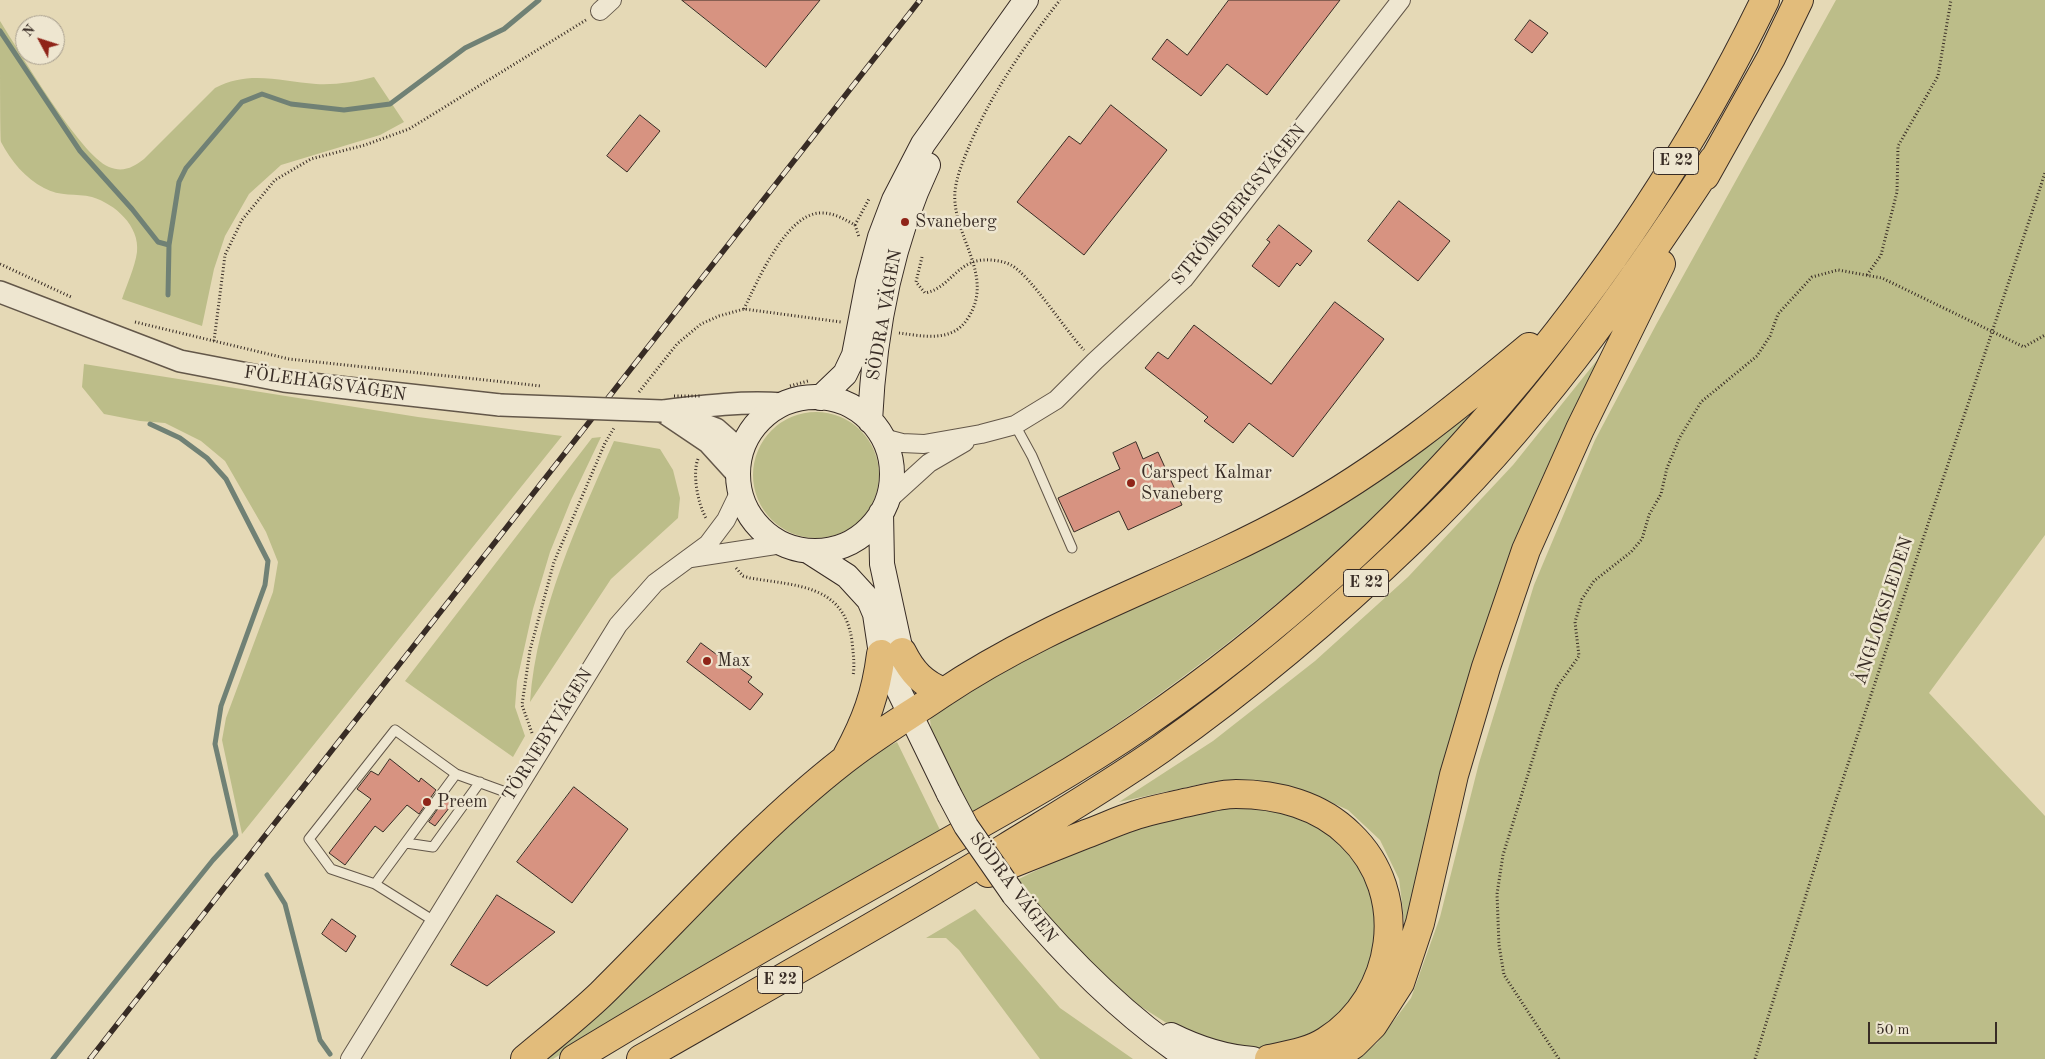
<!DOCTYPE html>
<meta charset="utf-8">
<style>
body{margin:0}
#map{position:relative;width:2045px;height:1059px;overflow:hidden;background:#e5d9b6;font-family:"Old Standard TT",serif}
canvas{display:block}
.north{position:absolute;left:15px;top:15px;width:50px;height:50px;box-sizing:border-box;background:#eee6d0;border:1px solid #a59c8c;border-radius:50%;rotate:310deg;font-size:14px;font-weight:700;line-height:20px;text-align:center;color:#382c25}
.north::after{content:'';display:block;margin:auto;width:18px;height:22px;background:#8f2418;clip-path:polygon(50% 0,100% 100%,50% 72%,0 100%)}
.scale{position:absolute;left:1868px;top:1022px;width:129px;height:22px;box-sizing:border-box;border:2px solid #382c25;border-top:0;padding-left:6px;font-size:15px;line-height:18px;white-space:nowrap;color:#382c25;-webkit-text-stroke:4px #eee6d0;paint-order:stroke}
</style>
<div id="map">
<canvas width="2045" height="1059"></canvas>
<div class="north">N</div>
<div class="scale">50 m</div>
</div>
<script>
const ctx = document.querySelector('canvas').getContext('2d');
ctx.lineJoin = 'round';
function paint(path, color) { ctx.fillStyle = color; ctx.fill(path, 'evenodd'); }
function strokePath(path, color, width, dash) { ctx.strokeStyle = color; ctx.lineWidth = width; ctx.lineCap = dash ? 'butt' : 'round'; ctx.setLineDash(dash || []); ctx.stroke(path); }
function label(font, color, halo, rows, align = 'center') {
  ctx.font = font + ' "Old Standard TT",serif'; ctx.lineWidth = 5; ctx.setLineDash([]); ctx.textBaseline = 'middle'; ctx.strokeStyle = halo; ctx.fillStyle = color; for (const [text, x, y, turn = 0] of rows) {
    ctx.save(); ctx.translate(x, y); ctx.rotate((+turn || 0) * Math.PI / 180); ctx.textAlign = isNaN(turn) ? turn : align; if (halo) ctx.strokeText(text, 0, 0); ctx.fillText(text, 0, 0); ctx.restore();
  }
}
paint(new Path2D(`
 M1836 0H2045V535L1929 693 2045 816V1059H1356L1377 1043 1411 998 1440 917 1479 763 1534 585 1595 440 1657 323Z
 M0 21C19 51 80 155 109 167 123 173 134 167 144 159L215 88C248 70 281 81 316 84 336 85 355 82 374 77L404 122 380 135 281 165 249 194 225 236 214 269 202 326 122 299C127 284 135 267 137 252 140 226 115 204 92 197 76 193 60 197 44 188 25 178 11 161 1 142 0 132 0 39 0 21Z
 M1602 354 1406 934 1399 879 1380 840 1348 810 1313 794 1261 782H1210L1119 802 1213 741 1315 661 1408 577 1513 465Z
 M84 364 418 417 562 436 242 834 222 740 226 718 273 592 278 562 266 532 225 461 201 441 165 423 140 421 104 414 82 387Z
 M753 475a63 63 0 1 1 126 0a63 63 0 1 1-126 0Z
 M1465 415 1470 419C1424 466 1379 514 1330 558 1219 656 1100 741 972 815L932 734 930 720 936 709Z
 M601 437 571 500 550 552 533 609 517 681 515 707 525 736 513 757 405 681 592 438Z
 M614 441 660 449 673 470 680 498 678 518 611 579 530 702C537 610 577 525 614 441Z
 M897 742 941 832 753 937 553 1059H541L789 820 869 756Z
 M1233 808H1269L1309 820 1331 832 1369 881 1378 942 1368 979 1325 1030 1264 1051 1222 1047 1182 1033 1137 1004 1084 959 1017 880C1090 844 1151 818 1233 808Z
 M975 909 1060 1008 1133 1059H1040L959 950 946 938H926Z`), '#bcbd89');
strokePath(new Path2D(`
 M0 31 80 151 132 209 158 242 169 245
 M168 295 169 245 179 182 186 168 242 102 262 94 291 104 344 110 390 104 465 48 504 29 539 0
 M267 875 285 904 320 1040 330 1054
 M53 1059 213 860 236 835 215 744 221 706 265 585 268 561 226 479 207 458 180 438 150 424`), '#708175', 5);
const building = new Path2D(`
 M682 0H820L766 67Z
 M1229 0H1340L1267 95 1227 64 1201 96 1152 59 1167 39 1187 55Z
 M1530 20 1548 33 1532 53 1515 40Z
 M1111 105 1167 150 1084 255 1017 202 1069 136 1080 144Z
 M640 115 660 131 627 172 607 156Z
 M1399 201 1450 241 1418 281 1368 241Z
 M1279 225 1312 251 1300 266 1297 263 1279 287 1252 266 1270 242 1267 240Z
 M1335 302 1384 339 1293 457 1249 423 1233 443 1204 421 1208 417 1145 368 1158 352 1168 359 1194 325 1271 384Z
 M1136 442 1143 459 1158 452 1182 505 1128 530 1119 511 1074 532 1058 498 1120 469 1113 453Z
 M701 643 728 663 730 661 752 677 748 682 763 694 750 710 687 662Z
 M390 759 419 782 421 778 436 790 419 814 407 805 383 832 375 826 345 865 329 853 371 799 357 789 371 771 378 775Z
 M574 787 628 829 572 903 517 862Z
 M446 798 453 803 435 826 429 822Z
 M497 895 555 932 487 986 451 965Z
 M332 919 356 936 346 952 322 934Z`);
paint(building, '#d79381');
strokePath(building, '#382c25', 1);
const service = new Path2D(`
 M1015 425 1032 456 1072 548
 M406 843 433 847 480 782
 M375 884 331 869 309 839 395 730 456 774
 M434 921 375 884 456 774 511 794`);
const minor = new Path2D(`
 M600 11 612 0
 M883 438 902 443 924 444 981 434 1015 425 1056 400 1095 361 1184 279 1401 0
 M886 502 929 463 965 442
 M691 558 782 544
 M350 1059 618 625 655 583 708 544 726 520 740 491`);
const tertiary = new Path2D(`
 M0 292 180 361 284 381 500 405
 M662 411C703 406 742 401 783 404
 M662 411 708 442 738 475
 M687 418 716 429 741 451`);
const secondary = new Path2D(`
 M738 474a77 77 0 1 1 154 0a77 77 0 1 1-154 0Z
 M820 398 845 374 854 355 868 282 880 237 894 200 923 144 1026 0
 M870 421C874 334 890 245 928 165
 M881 513 882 564 905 670
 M808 551 847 576 869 600 875 614 881 654 949 794
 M1014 895C1065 956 1122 1015 1189 1059
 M1171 1035C1197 1048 1224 1057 1253 1059`);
const motorway = new Path2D(`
 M1705 176 1771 58 1799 0
 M902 652C912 672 923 684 944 692
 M847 756C866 721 876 694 881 654
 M988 873C1021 860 1054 847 1086 834 1103 828 1119 820 1136 815 1151 810 1168 807 1184 803 1200 800 1219 794 1236 794 1277 794 1320 805 1350 835 1412 894 1396 997 1326 1041 1309 1052 1288 1055 1269 1059
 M525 1059C551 1037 577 1017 601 994 679 917 757 828 843 761 874 736 909 716 941 694 1052 619 1181 579 1297 515 1381 469 1456 408 1529 347
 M574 1059C676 997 780 937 884 878 972 828 1061 781 1144 724 1407 543 1626 287 1765 0
 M641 1059C763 989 885 921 1005 848 1057 816 1111 784 1161 749 1250 686 1334 615 1413 539 1531 427 1625 295 1713 160
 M1333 1059 1354 1044 1373 1025 1400 983 1420 923 1454 775 1486 667 1526 550 1580 429 1661 264`);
strokePath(service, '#635749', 11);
strokePath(minor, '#635749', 20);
strokePath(tertiary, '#635749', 24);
strokePath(secondary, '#382c25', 26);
strokePath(motorway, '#382c25', 30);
strokePath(new Path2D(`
 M855 225 869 199
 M922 257 916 282 925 293C946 289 954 269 973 262 983 258 1002 260 1011 265 1031 276 1065 330 1084 350
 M0 264 71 297
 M1867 275 1881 255 1897 192 1898 146 1938 76 1951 0
 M744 309C757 282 785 216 819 213 833 212 844 219 855 225L859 237
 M135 322 289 359 504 382
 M899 333C923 336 953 343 968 318 996 275 951 235 955 191 957 174 964 159 970 144 993 91 1025 45 1060 0
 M214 341 225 255 242 220 275 180 311 159 365 145 409 129 586 20
 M790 386 808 381
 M639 392 677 344 701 324 719 316 744 309 841 322
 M698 459C692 474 698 504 706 518
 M736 568 743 576 750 578C796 586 844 584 852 641 853 653 855 664 853 676
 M532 733 522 705 530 650 554 562 605 443 614 428
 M1559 1059 1504 975 1499 945 1497 894 1503 855 1542 729 1557 687 1579 656 1575 622 1582 599 1594 581 1631 552 1642 539 1649 515 1661 494 1667 468 1680 437 1701 402 1757 356 1770 336 1778 314 1812 277 1838 270 1882 278 2024 347 2045 335
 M1755 1059 1831 815 2045 173`), '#382c25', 3, [1, 2.5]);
strokePath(service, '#eee6d0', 9);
strokePath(minor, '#eee6d0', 18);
strokePath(tertiary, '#eee6d0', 21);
strokePath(secondary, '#eee6d0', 24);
strokePath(motorway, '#e2bc7b', 28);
const rail = new Path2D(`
 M90 1059 920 0`);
strokePath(rail, '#382c25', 5.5);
strokePath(rail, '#eee6d0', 4, [11]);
const tertiaryBridge = new Path2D(`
 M500 405 662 411`);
const secondaryBridge = new Path2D(`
 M949 794 966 826 1014 895`);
strokePath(tertiaryBridge, '#635749', 24, []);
strokePath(secondaryBridge, '#382c25', 26, []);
strokePath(new Path2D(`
 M504 382 541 386
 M674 396H701`), '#382c25', 3, [1, 2.5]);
strokePath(tertiaryBridge, '#eee6d0', 21);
strokePath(secondaryBridge, '#eee6d0', 24);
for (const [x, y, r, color] of [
 [905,222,5,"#8f2418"],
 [1131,483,5,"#8f2418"],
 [707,661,5,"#8f2418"],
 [427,802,5,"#8f2418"]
]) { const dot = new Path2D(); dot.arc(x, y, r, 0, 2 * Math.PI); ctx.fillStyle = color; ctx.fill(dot); strokePath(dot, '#eee6d0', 2); }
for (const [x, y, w] of [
 [1676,161,45],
 [1366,583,45],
 [780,980,45]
]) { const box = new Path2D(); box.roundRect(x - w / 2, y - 13.5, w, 27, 4); ctx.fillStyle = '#eee6d0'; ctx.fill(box); strokePath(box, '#382c25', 1); }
label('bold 16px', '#382c25', null, [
 ["E 22",1676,161],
 ["E 22",1366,583],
 ["E 22",780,980]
]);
label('18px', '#382c25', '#eee6d0', [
 ["STRÖMSBERGSVÄGEN",1239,205,-51],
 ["SÖDRA VÄGEN",885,315,-80],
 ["FÖLEHAGSVÄGEN",325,384,8],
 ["ÅNGLOKSLEDEN",1884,611,-72],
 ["TÖRNEBYVÄGEN",548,735,-58],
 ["SÖDRA VÄGEN",1013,888,53]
]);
label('18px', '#382c25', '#eee6d0', [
 ["Svaneberg",915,222],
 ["Carspect Kalmar",1141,473],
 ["Svaneberg",1141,494],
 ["Max",717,661],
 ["Preem",437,802]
], 'left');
</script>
